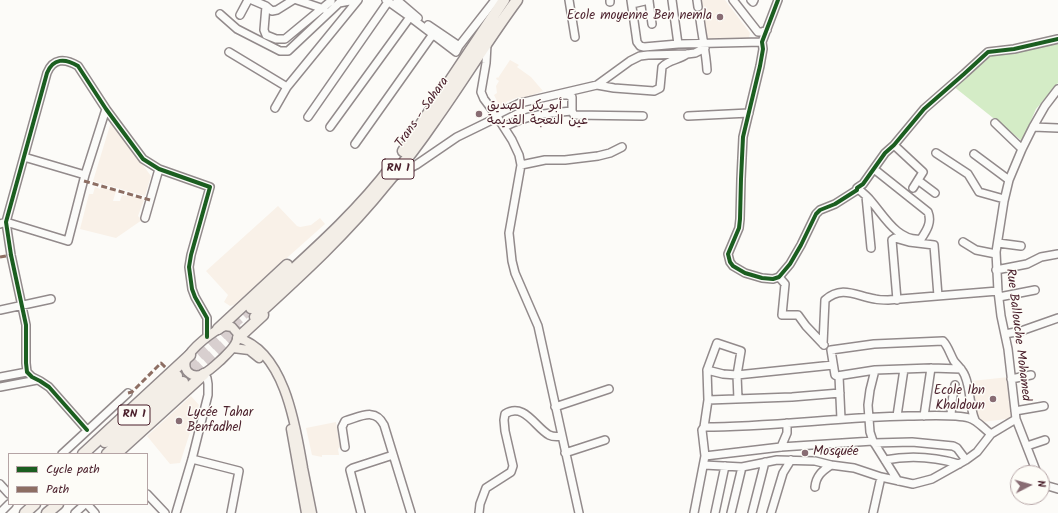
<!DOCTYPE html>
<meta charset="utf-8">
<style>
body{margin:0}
#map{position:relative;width:1058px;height:513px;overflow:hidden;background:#fcfbf8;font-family:Kalam,sans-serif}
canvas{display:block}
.legend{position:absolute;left:8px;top:453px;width:140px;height:52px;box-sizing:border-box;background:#fdfcf7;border:1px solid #b5a4a5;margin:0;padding:5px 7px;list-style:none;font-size:12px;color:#4a1f2b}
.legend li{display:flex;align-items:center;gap:8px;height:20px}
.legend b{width:20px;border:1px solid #b5a4a5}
.north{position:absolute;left:1010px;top:465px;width:40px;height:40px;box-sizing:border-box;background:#fdfcf7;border:1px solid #b5a4a5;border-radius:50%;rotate:84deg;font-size:11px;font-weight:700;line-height:16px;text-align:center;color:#4a1f2b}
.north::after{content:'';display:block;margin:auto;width:14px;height:18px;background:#886c73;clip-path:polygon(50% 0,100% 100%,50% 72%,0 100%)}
</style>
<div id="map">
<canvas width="1058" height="513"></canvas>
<ul class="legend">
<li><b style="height:5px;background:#1b5e20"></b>Cycle path</li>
<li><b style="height:5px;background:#8d6e63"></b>Path</li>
</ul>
<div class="north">N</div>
</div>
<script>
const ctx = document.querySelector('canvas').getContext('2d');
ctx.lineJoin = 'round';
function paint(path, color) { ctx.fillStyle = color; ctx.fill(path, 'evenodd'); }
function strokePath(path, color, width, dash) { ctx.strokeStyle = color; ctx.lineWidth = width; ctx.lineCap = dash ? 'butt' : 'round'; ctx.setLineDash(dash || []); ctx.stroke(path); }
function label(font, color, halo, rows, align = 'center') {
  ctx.font = font + ' Kalam,"Playpen Sans Arabic",sans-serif'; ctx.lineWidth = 3; ctx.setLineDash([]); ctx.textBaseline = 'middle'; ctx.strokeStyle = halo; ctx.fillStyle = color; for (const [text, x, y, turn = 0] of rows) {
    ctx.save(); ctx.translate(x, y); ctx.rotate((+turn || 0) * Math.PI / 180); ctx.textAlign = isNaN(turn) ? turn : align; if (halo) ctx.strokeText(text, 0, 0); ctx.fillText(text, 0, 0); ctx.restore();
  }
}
paint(new Path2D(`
 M701 0H725L750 33 749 38 747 40H706Z
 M510 60 519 65 517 67 531 77 543 91 520 100 519 97 506 102 507 106 501 109 494 95 497 93 496 86 499 81 496 79 497 77 498 78Z
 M111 122 151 176 145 196 93 181Z
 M95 187 100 189 101 187 116 191 113 201H120L122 195 128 196 130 195 144 200 138 216 142 220 116 238 80 229 89 194H93Z
 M278 206 297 226 300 227 311 225 320 218 325 224 234 305 230 306 224 302 228 295 206 271Z
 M1009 377 1014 418 983 422 976 417 971 381Z
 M191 396 199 405 180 463 170 464 147 436Z
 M336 422 340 447 338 449 339 455H322V457L312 455 306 428Z`), '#f9f1e8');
paint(new Path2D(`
 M1058 41V83L1036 109 1022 141 953 86 990 53Z`), '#d4ecc6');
strokePath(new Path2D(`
 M177 376 251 308
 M183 382 242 328`), '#d8cfcf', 10, [10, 5]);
const minor = new Path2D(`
 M252 0 266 6 264 30 266 35 276 39H285L331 1
 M297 0 324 9
 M386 0 410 17 456 52 459 46 495 0
 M397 0 418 18
 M569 0 575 37
 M610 0V2
 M631 0 637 42 640 46 644 47 678 44 762 42
 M672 0 678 44
 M697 0 698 7
 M733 0 758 32H762L767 30
 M751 0 753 2 754 0
 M778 0 762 42 763 49 760 66 743 137 741 179 740 219 739 228 728 254 730 262 733 266 745 273 762 278 773 279 779 277 790 264 801 245 816 214 820 210 835 204 857 190V188L863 184 885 153 894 145 924 109 964 74 988 52 1014 49 1058 39
 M649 1 652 24
 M632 4 649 0
 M266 6 272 11 277 10 293 0
 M220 14 237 29 280 51H288L339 3 355 0
 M240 15 248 0
 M700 19C702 36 706 53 707 70
 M428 25 459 46
 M487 44 486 63 481 92 484 99 496 115 512 140 519 155 521 165 509 233 512 261 515 273 538 326 579 513
 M229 52 287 87
 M597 85 614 88 654 91 660 88 662 67C668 60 679 60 687 54
 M563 95H568L572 97V111
 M275 108 287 87 358 0
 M496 115 520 103 597 85 630 61 640 56 648 55 687 54 695 53 705 48
 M688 116 749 113
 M308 117 388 2
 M995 123 1022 149
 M330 127 410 17
 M504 127C527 115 546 113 572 111L574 115 643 116
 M1033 127 1058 128
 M355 144 433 34
 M894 145 923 172 913 188
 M936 153 968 174 979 192 1004 199
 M974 154 1009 180
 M24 157 85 175
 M521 165 545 160H565L598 156 610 153 622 147
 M395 176 416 165 457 137 498 117
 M919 181 935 193
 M857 188C862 192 867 196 871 201 884 216 898 242 921 239 927 230 932 222 928 212L874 169
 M866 196 871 248
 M145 218 159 169
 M0 224 6 222 68 241 85 175 106 109
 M963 242 976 250 996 254
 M998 243 1021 246
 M996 270 1027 264 1041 257 1058 254
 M779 277 785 284 782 315H798L806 326 824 345
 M999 297 1035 290
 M897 300 892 240 895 238 909 242 934 245 938 296
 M0 310 51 299
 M1005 334 1021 331 1058 318
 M823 344 825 300C842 285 856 296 875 299 879 300 883 300 888 300L998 291
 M961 369 931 368 875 370 837 376 835 375 831 350 874 344 943 341C948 346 950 354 954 361 958 366 963 370 965 376 971 390 969 406 975 420
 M875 370 870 390 868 405 870 432 873 441 898 481
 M839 376 841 419
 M0 377 27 372
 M1011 379 1031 375
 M0 387 37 380
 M738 399 737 375 741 351 717 343 707 370 723 374 737 375 833 365
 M708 400 792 397 840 393
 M555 407 609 389
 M1015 411 1044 406
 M897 416 904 369
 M924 416 931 368
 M951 416 952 401 955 385
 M704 427C772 427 840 417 908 416 925 416 954 414 969 418 977 420 984 429 991 434
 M87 430 49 387 40 381 32 377 27 372 26 363V325L11 255 6 222 47 73C53 58 65 58 78 66L106 109 143 159 159 169 210 187 191 255 189 267 192 289 195 297 207 318V337
 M874 443 912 442 953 446 957 448 966 460
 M1027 446 1045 440
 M345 447 342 427 345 421C360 417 375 407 384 425L411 513
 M781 447 787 433V423
 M565 453 605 440
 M62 454 128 393
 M705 456 781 447 873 441
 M192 459 239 471 231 513
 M885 460C910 455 935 457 959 464
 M704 465 742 467
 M1037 473 1016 419 1008 349 1001 316 998 291 996 252 1004 201 1009 180 1022 149 1033 127 1045 106 1058 89
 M1042 481 1048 486 1058 489
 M0 484 9 494
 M815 487C816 476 822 471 831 465L854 468 881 477
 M147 494 165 513
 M87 504 95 513
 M0 513 9 504
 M75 513 85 504
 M176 513 192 459 208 395V384L207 378 204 374
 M361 513 350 470 353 468 393 455
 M479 513 480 504 486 488 511 472 513 466 505 431 504 420 505 414C524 402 535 427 549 435 553 437 557 437 562 436
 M694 513 705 456 702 430 704 427 708 400 707 370
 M715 513 725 466
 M731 513 742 467 777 460 815 461 831 465
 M752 513 765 462
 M771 513 783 473 791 460
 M873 513 881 477 913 484 932 479 966 460 977 452 991 434 1016 419`);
const major = new Path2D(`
 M225 326 232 327 238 334C238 344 229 352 222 359 214 366 199 383 188 372 185 369 185 364 186 360 191 348 213 331 225 326Z
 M238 338C285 351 296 428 303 468 306 483 309 498 312 513
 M233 348 249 350 259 358
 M291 429 306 513`);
const highway = new Path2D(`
 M403 151 504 0
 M251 308C299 263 352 219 392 166
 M255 317C301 275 348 232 387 183 404 163 420 142 435 120 463 81 488 39 517 0
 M218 329 287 265
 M238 338 263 315
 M105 442 177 376
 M83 454 190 355
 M107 454 183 382
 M116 454 204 374
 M25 513 35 504
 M47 513 58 504`);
strokePath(minor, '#928a8b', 10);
strokePath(major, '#928a8b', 11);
strokePath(highway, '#928a8b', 13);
strokePath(minor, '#fbfbf9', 7);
strokePath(major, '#f3eee7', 8);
strokePath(highway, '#f3eee7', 10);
strokePath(new Path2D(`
 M84 181 150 200
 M0 257 11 255
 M128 393 132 392 161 363 167 369`), '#8d6e63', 3, [6, 3]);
strokePath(new Path2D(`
 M778 0 762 42 763 49 760 66 743 137 741 179 740 219 739 228 728 254 730 262 733 266 745 273 762 278 773 279 779 277 790 264 801 245 816 214 820 210 835 204 857 190V188L863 184 885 153 894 145 924 109 964 74 988 52 1014 49 1058 39
 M87 430 49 387 40 381 32 377 27 372 26 363V325L11 255 6 222 47 73C53 58 65 58 78 66L106 109 143 159 159 169 210 187 191 255 189 267 192 289 195 297 207 318V337`), '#1b5e20', 4);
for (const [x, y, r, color] of [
 [720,17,4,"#886c73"],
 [479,114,4,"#886c73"],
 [993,399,4,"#886c73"],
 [179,421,4,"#886c73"],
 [805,453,4,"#886c73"]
]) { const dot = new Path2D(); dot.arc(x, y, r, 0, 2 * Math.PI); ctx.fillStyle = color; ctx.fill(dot); strokePath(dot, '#fdfcf7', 1.5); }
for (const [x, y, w] of [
 [398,169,32],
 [134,415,32]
]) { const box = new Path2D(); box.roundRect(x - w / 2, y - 10, w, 20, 3); ctx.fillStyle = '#fdfcf7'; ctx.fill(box); strokePath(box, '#4a1f2b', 1); }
label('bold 12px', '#4a1f2b', null, [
 ["RN 1",398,169],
 ["RN 1",134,415]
]);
label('13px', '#4a1f2b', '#fdfcf7', [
 ["Ecole moyenne Ben nemla",712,17,"right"],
 ["أبو بكر الصديق",487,107],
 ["عين النعجة القديمة",487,122],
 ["Ecole Ibn",985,392,"right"],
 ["Khaldoun",985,407,"right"],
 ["Lycée Tahar",187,414],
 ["Benfadhel",187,429],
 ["Mosquée",813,453]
], 'left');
label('13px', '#4a1f2b', '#fdfcf7', [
 ["Trans - Sahara",423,113,-55],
 ["Rue Ballouche Mohamed",1017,335,83]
]);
</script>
